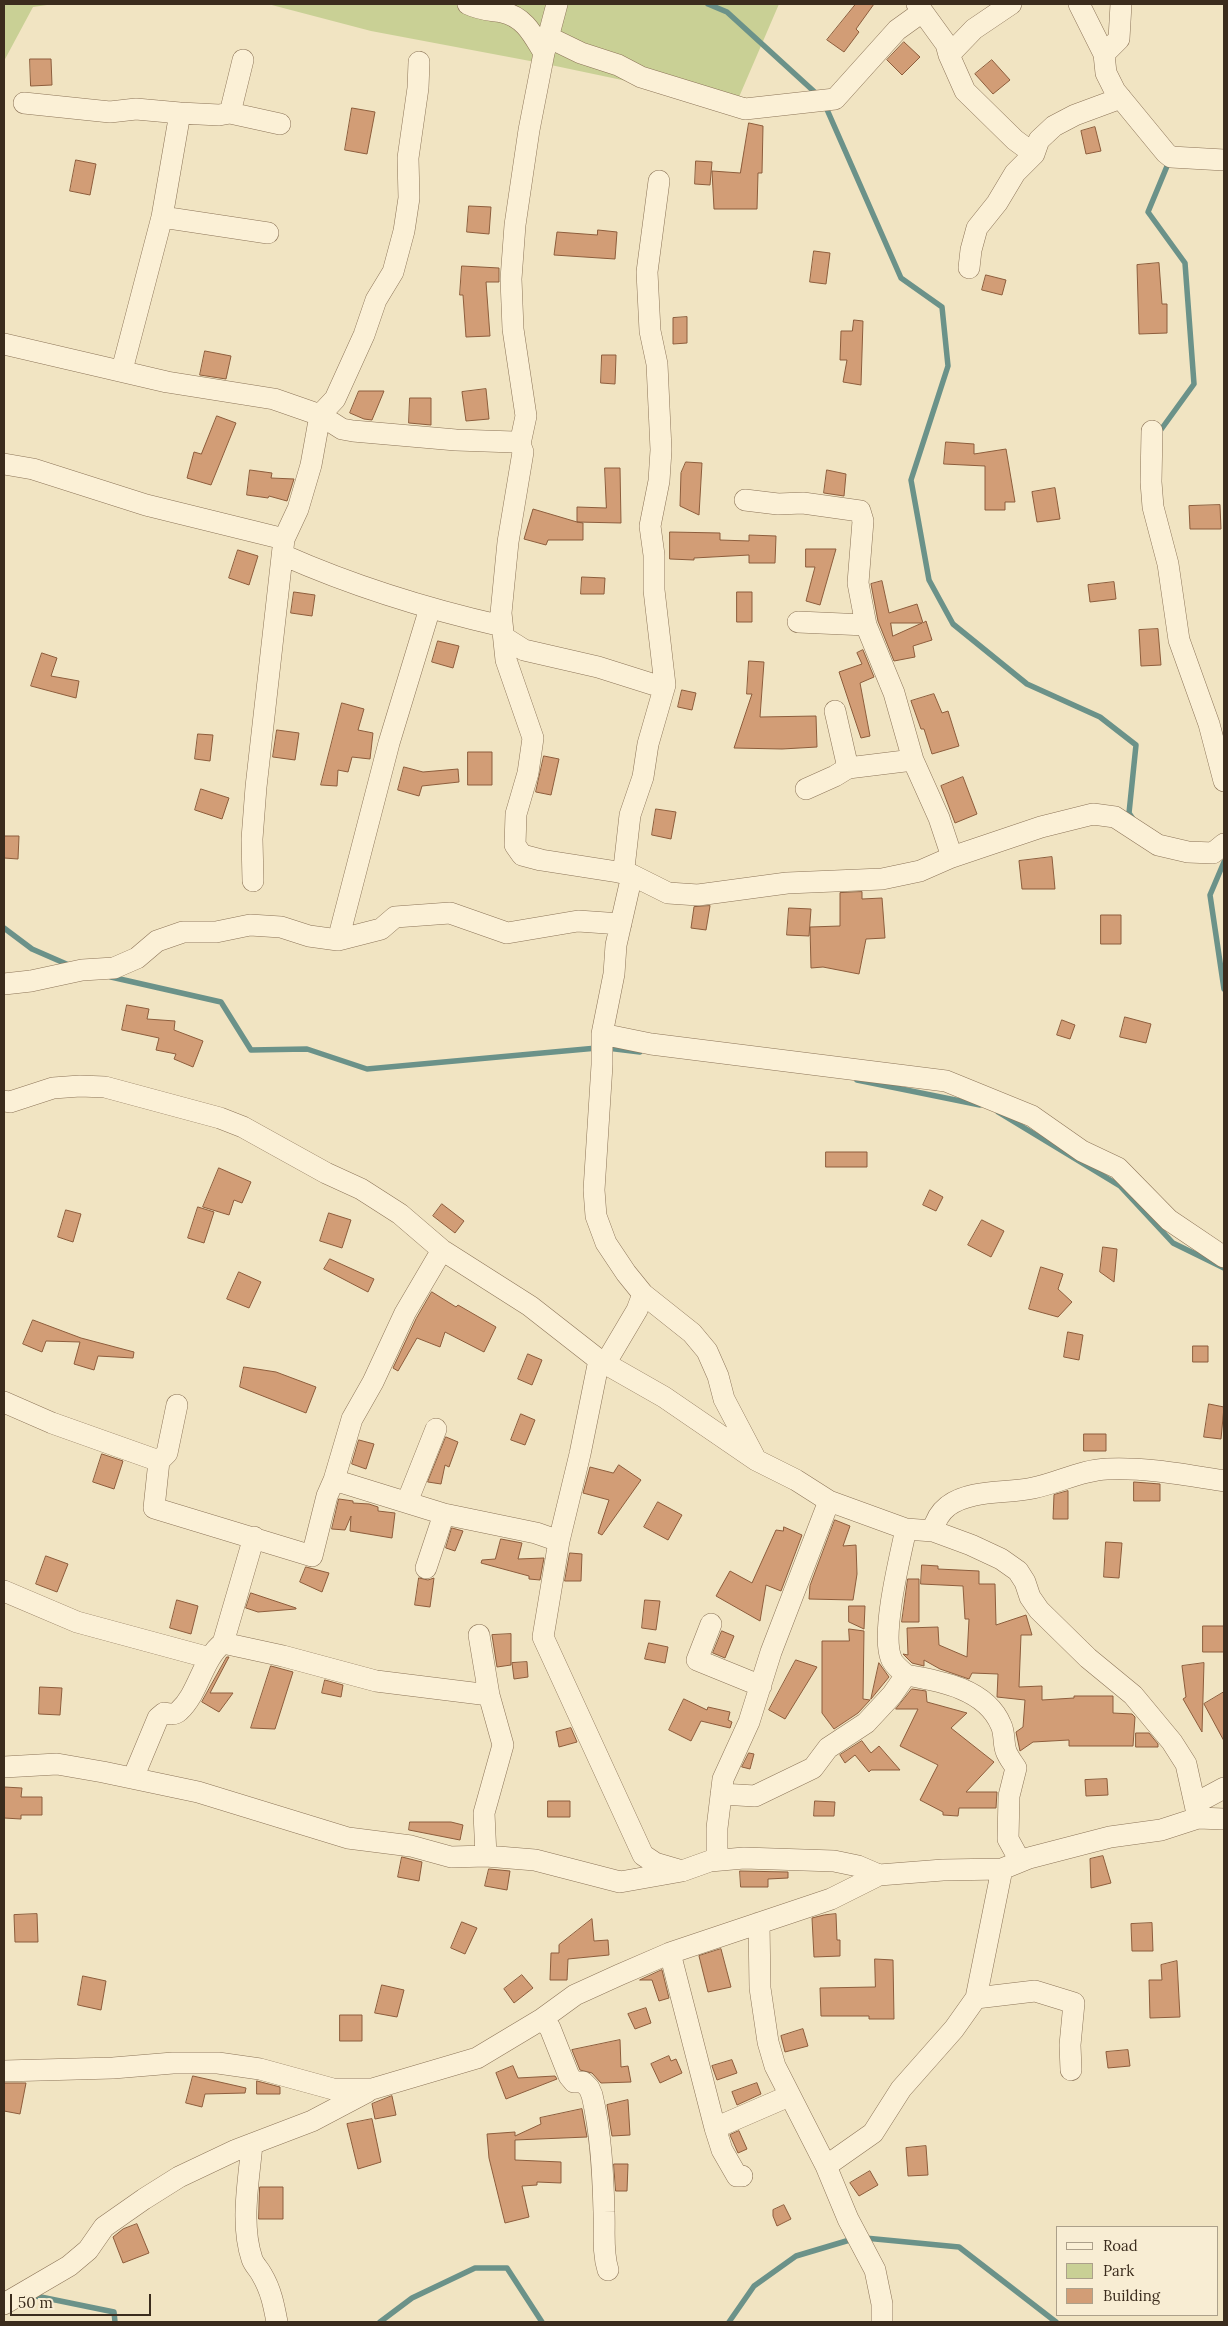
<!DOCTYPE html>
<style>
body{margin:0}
#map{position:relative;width:1228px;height:2326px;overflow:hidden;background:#f1e4c2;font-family:Lora,serif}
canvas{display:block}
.frame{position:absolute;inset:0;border:5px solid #3b2c1d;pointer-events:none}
.legend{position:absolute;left:1056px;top:2226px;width:162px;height:90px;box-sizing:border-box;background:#f8edd3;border:1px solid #aca08a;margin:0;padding:6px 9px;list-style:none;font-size:15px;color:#3b2c1d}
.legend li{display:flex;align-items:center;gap:10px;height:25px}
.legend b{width:25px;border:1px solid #aca08a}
.scale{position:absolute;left:10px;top:2294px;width:141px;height:22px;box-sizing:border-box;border:2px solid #3b2c1d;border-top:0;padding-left:6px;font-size:15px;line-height:18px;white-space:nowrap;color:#3b2c1d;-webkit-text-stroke:4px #f8edd3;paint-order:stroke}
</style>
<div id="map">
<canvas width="1228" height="2326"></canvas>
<div class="frame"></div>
<ul class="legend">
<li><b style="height:6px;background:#fbf0d6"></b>Road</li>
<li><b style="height:14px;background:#c9d095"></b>Park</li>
<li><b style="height:14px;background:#d29d76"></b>Building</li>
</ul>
<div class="scale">50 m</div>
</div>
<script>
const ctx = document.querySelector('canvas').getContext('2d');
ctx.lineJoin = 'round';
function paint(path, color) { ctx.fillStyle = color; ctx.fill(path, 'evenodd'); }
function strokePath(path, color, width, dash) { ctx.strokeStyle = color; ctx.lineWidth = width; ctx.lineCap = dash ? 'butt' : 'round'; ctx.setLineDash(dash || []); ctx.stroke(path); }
paint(new Path2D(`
 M4 4H54L33 7 4 61Z
 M268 4H779L736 104 546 64 371 31Z`), '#c9d095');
strokePath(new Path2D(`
 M708 4 727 12 819 96
 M825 105 901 278 942 307 948 366 911 480 929 580 953 624 1027 684 1100 717 1136 745 1129 813 1133 819
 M1160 434V431L1194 384 1185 263 1148 212 1170 159
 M1224 862 1210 895 1224 989
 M4 928 32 949 71 966
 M111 977 221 1002 251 1050 307 1049 367 1069 597 1048
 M607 1048 640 1052
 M857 1080 980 1105
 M998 1112 1120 1186 1173 1243 1224 1268
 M865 2238 959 2247 1056 2322
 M31 2295 114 2312 115 2322
 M380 2322 412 2298 475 2268H507L542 2322
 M729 2322 754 2286 796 2256 853 2239`), '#6b9289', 5.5);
const building = new Path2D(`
 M856 4H874L856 29 859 32 844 52 827 40Z
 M904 42 920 57 902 75 887 60Z
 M30 59H51L52 85 31 86Z
 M992 60 1010 80 993 94 975 74Z
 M352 108 375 112 367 154 345 150Z
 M749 123 763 126 762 173H758L757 209H714L712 171 740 173Z
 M1095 127 1101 151 1086 154 1081 131Z
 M76 160 96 164 90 195 70 191Z
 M696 161 712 162 710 185 695 184Z
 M469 206 491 207 489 234 467 232Z
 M598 230 617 232 615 259 554 255 557 232 597 235Z
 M814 251 830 253 826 284 810 282Z
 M1159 263 1162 304H1167V333L1139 334 1137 265Z
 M462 266 499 268V282H486L490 336 466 337 463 295H460Z
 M986 275 1006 280 1002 295 982 290Z
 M687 317V343L673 344V318Z
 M854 320 863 321 861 385 843 382 847 360H840L841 331H852Z
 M205 351 231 356 226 379 200 375Z
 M602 355H616L615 384 601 383Z
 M486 389 489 419 466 421 462 392Z
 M359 391H384L372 420 364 419 350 413Z
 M410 398H431V425L409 423Z
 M217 416 236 423 211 485 187 478 194 452 201 454Z
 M946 442 974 444V454L1006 449 1015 502H1005V510H985V466L944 464Z
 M686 462 702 463 699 515 680 506 681 473Z
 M605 468H620L621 523 577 522 583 523V540H548L546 545 524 539 533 509 577 522V507L606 508Z
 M250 470 272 473 271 478 294 479 287 501 269 496 268 498 247 495Z
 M827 470 846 474 844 496 824 493Z
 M1055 488 1060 519 1037 522 1032 492Z
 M1220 505 1221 529H1190L1189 506Z
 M670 532 720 533V540L749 541V535L776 536 775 563H749V555L694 558V560L670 559Z
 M806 549H836L820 605 806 601 815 567H806Z
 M238 550 258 556 249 585 229 578Z
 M582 577 605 578 604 594H581Z
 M882 581 889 613 917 604 923 623 926 621 932 640 913 646 915 657 894 661 878 621 871 584ZM891 623H922L893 636Z
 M1114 582 1116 599 1090 602 1088 585Z
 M294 592 315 595 312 616 291 613Z
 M737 592H752V622H737Z
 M1158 629 1161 665 1141 666 1139 630Z
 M438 641 459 646 453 668 432 662Z
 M863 650 874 677 860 683 870 736 861 738 839 672 862 664 857 653Z
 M42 653 57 658 51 676 79 681 76 698 31 686Z
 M749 661 764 662 760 717 816 716 817 747 782 749 734 748 752 694H747Z
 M682 690 696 693 692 710 678 707Z
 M934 694 942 713 948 711 959 746 932 754 924 729H921L911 701Z
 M342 703 364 709 358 730 373 733 370 759 352 757 348 772 338 770 337 786 321 785Z
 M277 730 299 733 295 760 273 757Z
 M198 734 213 735 210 761 195 759Z
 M468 752H492V785H468Z
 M544 756 559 759 551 795 536 792Z
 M404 767 423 772 458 769 459 782 422 786 419 796 398 790Z
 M963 777 977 814 955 823 941 786Z
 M201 789 229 798 222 819 195 810Z
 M656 809 676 812 671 839 652 835Z
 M4 836H19L18 859 4 858Z
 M1052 857 1055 889H1022L1019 861Z
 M862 892V899L882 898 885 938 866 939 859 974 823 967 811 968 810 927 840 926V893Z
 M710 906 706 930 691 928 694 907Z
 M789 908 811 909 809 936 787 935Z
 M1101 915H1121V944H1101Z
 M127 1005 149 1009 147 1019 175 1021 174 1030 203 1041 193 1067 174 1059 176 1054 156 1050 159 1038 122 1030Z
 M1125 1017 1151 1024 1146 1043 1120 1037Z
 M1062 1020 1075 1025 1070 1039 1057 1035Z
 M826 1152H867V1167H826Z
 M219 1168 251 1182 242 1203 234 1200 229 1215 203 1207Z
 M930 1190 943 1197 936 1211 923 1205Z
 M442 1204 464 1221 455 1233 433 1216Z
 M198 1207 214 1212 204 1243 188 1238Z
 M66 1210 81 1214 73 1242 58 1237Z
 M329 1213 351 1220 342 1248 320 1241Z
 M982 1220 1004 1231 991 1257 968 1245Z
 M1103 1247 1117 1249 1114 1282 1100 1272Z
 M330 1259 374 1279 368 1292 324 1269Z
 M1041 1267 1063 1274 1058 1289 1072 1302 1058 1317 1029 1309Z
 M239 1272 261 1282 249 1308 227 1299Z
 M432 1292 456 1307 458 1305 496 1327 484 1352 445 1332 440 1347 417 1338 398 1371 393 1368 416 1319Z
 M33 1320 81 1338 134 1352 133 1358 98 1356 94 1370 74 1364 80 1342 46 1341 42 1352 23 1344Z
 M1068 1332 1083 1335 1079 1360 1064 1357Z
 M1193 1346H1208V1362H1193Z
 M528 1354 542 1360 532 1385 518 1379Z
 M244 1367 276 1372 316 1387 306 1413 240 1387Z
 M1209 1404 1224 1407 1221 1439 1204 1437Z
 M521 1414 535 1420 525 1445 511 1440Z
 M1084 1434H1106V1451H1084Z
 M446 1437 458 1442 449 1467 445 1465 441 1484 428 1482Z
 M359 1440 374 1444 366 1469 352 1464Z
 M102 1454 123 1461 114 1489 93 1482Z
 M619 1465 641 1480 602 1535 598 1533 609 1500 583 1493 590 1467 613 1473Z
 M1134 1482 1160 1484V1501H1134Z
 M1068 1491V1519H1053L1054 1495Z
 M339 1499 353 1501V1503L369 1504 378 1507V1511L395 1513 392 1538 350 1531 351 1516 345 1530 332 1529Z
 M658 1502 682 1515 668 1540 644 1527Z
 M835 1520 850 1526 843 1546 856 1545 857 1574 853 1600 809 1599 810 1586Z
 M784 1527 802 1535 781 1591 766 1585 760 1621 716 1596 730 1571 752 1583 776 1530 783 1531Z
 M452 1528 463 1531 455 1551 446 1548Z
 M501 1539 522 1543 518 1559 544 1558 540 1580 529 1579V1576L481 1563 482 1560 495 1559Z
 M1106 1542 1122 1543 1119 1578 1104 1577Z
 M570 1553 582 1554 581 1581H565Z
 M46 1556 68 1564 57 1592 36 1584Z
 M922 1565 938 1566V1569L979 1571V1584H995L996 1625 1026 1615 1032 1635H1021L1019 1687 1042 1686V1700L1074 1698V1696H1113V1713L1132 1714 1135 1717 1133 1746H1069V1740L1033 1742 1020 1751 1016 1732 1023 1727 1025 1700 997 1697 998 1674 972 1673 969 1679 940 1669 924 1660V1666L912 1663 903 1654 908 1655 907 1628 938 1627 939 1645 967 1657 969 1619H965L963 1586 921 1584Z
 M306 1567 329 1573 322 1592 300 1582Z
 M419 1578 428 1580 434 1578 430 1607 415 1605Z
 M908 1579H919V1622H902Z
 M251 1593 296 1608V1609L258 1612 246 1608Z
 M177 1600 198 1606 191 1634 170 1628Z
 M645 1600 660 1601 656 1630 642 1628Z
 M849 1606H865L864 1629 849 1622Z
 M1203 1626H1224V1652H1203Z
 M849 1629 864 1631 863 1699 870 1700 858 1713 834 1729 822 1713V1641H849Z
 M722 1631 734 1636 725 1658 713 1653Z
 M511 1634V1665L497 1667 492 1635Z
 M649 1643 668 1647 665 1663 645 1659Z
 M227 1657H229L210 1693H233L219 1712 202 1702Z
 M796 1660 817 1667 785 1719 769 1710Z
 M527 1662 528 1677 514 1679 512 1663Z
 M879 1663 889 1677 871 1699Z
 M1204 1663 1202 1732 1183 1699 1186 1697 1182 1666Z
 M271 1666 293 1672 275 1729 251 1728Z
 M325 1680 343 1685 341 1697 322 1693Z
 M40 1687 62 1688 60 1715 39 1714Z
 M912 1689 926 1691 927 1702 967 1713 951 1728 994 1762 966 1792H997L996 1808H959L958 1816 943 1815V1812L920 1800 938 1765 900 1746 918 1709H896Z
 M1224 1692V1741L1204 1704Z
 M684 1699 707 1710 708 1707 730 1712 728 1720 732 1722 730 1728 701 1721 691 1741 669 1730Z
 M571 1728 577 1742 559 1747 556 1732Z
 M1136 1733H1149L1158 1744V1747H1136Z
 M862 1741 871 1753 879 1746 900 1770H871L869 1772 855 1755 845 1763 840 1755Z
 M749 1753 754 1754 750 1769 742 1767Z
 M1107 1779 1108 1795 1086 1796 1085 1780Z
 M4 1787 22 1788 21 1797H42V1815H21V1819L4 1818Z
 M548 1801H570V1817H548Z
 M815 1801 835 1802 834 1816H814Z
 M410 1822H451L463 1825 460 1840 409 1830Z
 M1103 1856 1111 1883 1091 1888 1090 1859Z
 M402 1857 422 1862 419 1881 398 1877Z
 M489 1869 510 1871 507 1890 485 1886Z
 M740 1871 788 1872V1878L768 1879V1887H741Z
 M37 1914 38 1942H15L14 1915Z
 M836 1914 837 1940H840V1956L814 1957 812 1918 824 1915Z
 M592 1919 594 1941 608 1940 609 1955 568 1959 567 1980H550L551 1953H559V1945Z
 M462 1922 477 1928 465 1954 451 1948Z
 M1152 1923 1153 1951H1132L1131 1924Z
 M721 1949 731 1987 708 1992 699 1956Z
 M875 1959 893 1960 894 2019H869V2016H821L820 1988 875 1987Z
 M1177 1961 1180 2017 1150 2018 1149 1980H1162L1161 1965Z
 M662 1970 669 1998 659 2001 652 1980H640Z
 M522 1975 533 1988 514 2003 504 1989Z
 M83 1976 106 1981 101 2010 78 2005Z
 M382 1985 404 1990 397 2017 375 2013Z
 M646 2008 651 2023 635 2029 628 2014Z
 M340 2015H362V2041H340Z
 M803 2029 808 2046 785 2052 781 2036Z
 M620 2040 621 2067 628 2066 631 2082 601 2083 592 2073 580 2070 572 2050Z
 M1128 2050 1130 2066 1108 2068 1106 2052Z
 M669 2056 671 2061 676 2059 682 2073 660 2083 651 2064Z
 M732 2060 737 2073 717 2080 712 2066Z
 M513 2066 518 2078 555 2076 557 2079 506 2099 496 2073Z
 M193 2076 246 2088 245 2093 205 2094 202 2107 186 2103Z
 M257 2081 280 2087V2094H257Z
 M4 2083H26L20 2114 4 2111Z
 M757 2083 761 2094 737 2105 732 2092Z
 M392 2096 396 2115 375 2119 372 2104Z
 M628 2100 630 2135 612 2136 607 2105Z
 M582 2109 587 2137 515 2140V2160L561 2162V2183L537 2182V2185L522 2186 529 2217 505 2223 489 2158 487 2134 515 2132V2136L541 2124 540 2118Z
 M372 2119 381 2162 358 2169 347 2124Z
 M739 2131 747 2149 738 2153 730 2135Z
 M926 2146 928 2175 908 2176 906 2148Z
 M614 2164H628L627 2191H616Z
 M870 2171 878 2185 859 2196 850 2183Z
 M260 2187H283V2219H259Z
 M784 2205 791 2219 777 2226 773 2216V2210Z
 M137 2224 149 2253 123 2263 113 2237 123 2229Z`);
paint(building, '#d29d76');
strokePath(building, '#8d5d3c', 1);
const street = new Path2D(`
 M468 4C480 10 490 10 502 12 525 17 533 35 544 53
 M917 4 946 44 949 55 965 91 1015 140 1034 154
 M1079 4 1104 54 1106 73 1115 91 1166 153 1171 157 1224 160
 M548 37 581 53 618 65 641 77 745 109 835 99 897 30 922 12
 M1104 54 1119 39 1121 4
 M949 55 974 29 1011 4
 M24 103 110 112 136 109 180 113 219 115 230 113 280 124
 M230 113 243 60
 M162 217 268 233
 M969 268 971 250 977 228 997 203 1015 173 1034 154 1039 140 1054 126 1075 115 1121 98
 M4 344 167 382 274 399 320 415 342 429 353 431 456 440 514 442 520 444 523 452 508 542 501 613 506 660 533 738 528 773 516 814 515 845 522 855 541 860 618 872 632 875 668 893 698 895 787 883 882 879 920 871 952 857 1041 827 1093 814 1115 817 1158 845 1188 852 1213 853 1224 844
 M122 370 162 217 180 113
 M1152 431 1151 482 1153 507 1168 564 1179 640 1209 724 1224 781
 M520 444 526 416 513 329 511 279 515 225 529 130 544 53 557 4
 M4 464 33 469 146 505 284 539
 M745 500 778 504 803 503 860 511 863 521 858 583 866 625 894 693 913 760 939 818 952 857
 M283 555C353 586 427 609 502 626
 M798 622 866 625
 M505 638 524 650 598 667 655 685H665
 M835 711 848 768
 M806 789 835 776 848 768 913 760
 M618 872 624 868 630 815 643 777 648 744 665 685 654 590V555L650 526 659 481 661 450 657 364 650 331 647 272 659 181
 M632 875 616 945 614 974 602 1034V1065L594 1190 596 1216 606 1243 626 1273 643 1294 692 1333 707 1351 718 1376 724 1399 754 1456
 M253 881 252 839 256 787 284 539 298 509 311 465 320 415 335 399 364 335 376 300 393 272 404 231 409 198 408 158 418 88 419 62
 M338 940 389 743 430 608
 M4 984 31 981 82 970 114 968 137 958 157 941 183 932H216L250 925 281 927 309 936 338 940 381 929 395 917 450 913 507 933 578 921 621 924
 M602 1034 651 1044 946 1081 1032 1116 1082 1151 1118 1168 1169 1220 1224 1257
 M4 1101 10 1102 53 1088 80 1086 105 1087 220 1118 243 1127 326 1173 361 1189 400 1214 442 1250 530 1306 599 1360 664 1397 756 1460 796 1480 829 1501 906 1529 933 1531 971 1545 1001 1559 1018 1571 1025 1582 1030 1597 1039 1610 1088 1658 1133 1695 1172 1742 1186 1764 1198 1818
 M599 1360 580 1454 559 1541 543 1637 643 1855 655 1863 679 1870
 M605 1364 637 1310 643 1294
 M4 1402 52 1423 159 1461 154 1508 312 1556 327 1496 334 1480 352 1419 373 1382 405 1313 442 1250
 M159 1461 167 1453 177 1405
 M334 1480 444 1514 536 1533 559 1541
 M407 1502 436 1429
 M933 1531C935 1521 939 1513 948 1506 971 1489 1006 1494 1033 1488 1058 1483 1081 1470 1107 1469 1145 1467 1186 1475 1224 1481
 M426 1568 444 1514
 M4 1591 77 1622 210 1658
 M711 1624 697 1660 761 1686
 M479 1635 489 1695 503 1745 484 1813 486 1856
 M223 1643 254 1537
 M906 1675C941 1681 986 1689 1001 1725 1005 1733 1003 1743 1006 1751 1008 1757 1013 1763 1016 1768L1009 1796 1008 1839 1020 1861
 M4 1767 57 1764 103 1772 198 1792 348 1838 411 1846 451 1857 486 1856 535 1860 620 1882 682 1871 710 1861 744 1858 834 1861 858 1866 879 1875
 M133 1778 158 1718 164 1713C169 1714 175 1715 179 1711 199 1693 202 1659 223 1643L283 1656 376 1681 489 1695
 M721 1794 755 1796 813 1768 828 1748 866 1723 892 1695 906 1675C901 1670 893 1665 891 1658 881 1633 900 1557 906 1529
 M1196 1803 1224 1788
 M717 1860V1828L723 1779 749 1722 771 1652 829 1501
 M759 1923 760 1988 768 2042 775 2066 826 2166 848 2219 875 2270 882 2304V2322
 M670 1953 715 2128 722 2150 737 2176H742
 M976 1998 1035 1991 1074 2003 1070 2045 1071 2070
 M542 2019 550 2028 569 2076 574 2082H583L589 2088 592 2095C601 2133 603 2173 604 2212 605 2231 602 2251 608 2270
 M4 2071 113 2068 173 2063H218L260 2069 333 2089H372L477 2058 542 2019 575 1995 619 1975 670 1953 831 1899 879 1875 943 1870 1002 1869 1029 1858 1110 1837 1161 1830 1198 1818 1224 1819
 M715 2128 789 2096
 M252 2144C249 2180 240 2223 252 2259 254 2265 259 2269 262 2275 271 2290 274 2306 277 2322
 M826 2166 873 2133 901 2089 954 2029 976 1998 1002 1869
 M4 2304 69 2266 88 2250 104 2227 144 2199 179 2177 236 2150 312 2121 367 2092`);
strokePath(street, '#8c7458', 22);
strokePath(street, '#fbf0d6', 21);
</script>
